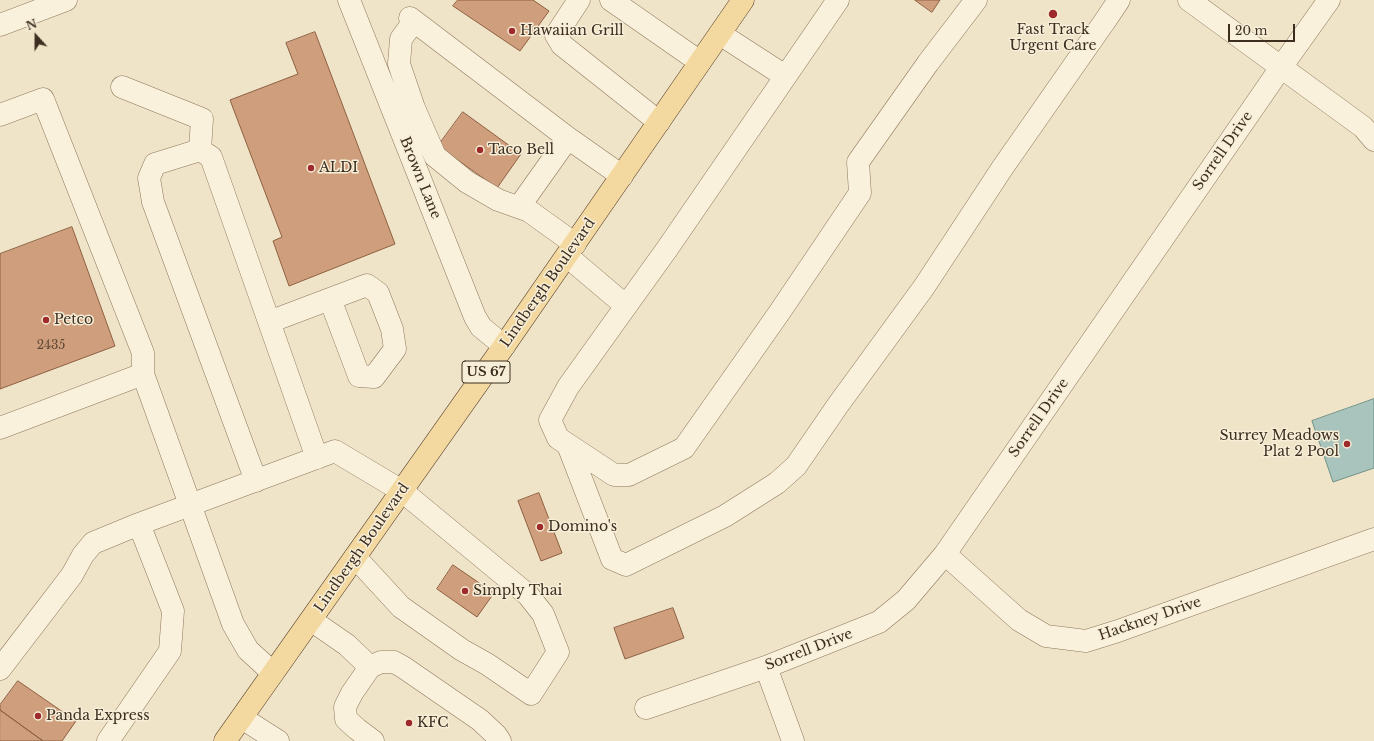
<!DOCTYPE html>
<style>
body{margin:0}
#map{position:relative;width:1374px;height:741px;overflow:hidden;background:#f0e4c8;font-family:"Libre Baskerville",serif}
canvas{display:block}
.north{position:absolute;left:16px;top:16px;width:40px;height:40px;-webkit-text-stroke:3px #f7eed8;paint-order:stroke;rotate:339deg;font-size:11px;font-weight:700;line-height:16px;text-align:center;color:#3d2e20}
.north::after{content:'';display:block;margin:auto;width:14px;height:18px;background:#3d2e20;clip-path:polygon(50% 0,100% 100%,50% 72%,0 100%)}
.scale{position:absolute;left:1228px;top:24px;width:67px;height:18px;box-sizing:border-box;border:2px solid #3d2e20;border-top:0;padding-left:5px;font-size:12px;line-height:14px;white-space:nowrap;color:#3d2e20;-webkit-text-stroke:3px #f7eed8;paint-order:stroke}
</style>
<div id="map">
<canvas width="1374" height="741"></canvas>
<div class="north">N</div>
<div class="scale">20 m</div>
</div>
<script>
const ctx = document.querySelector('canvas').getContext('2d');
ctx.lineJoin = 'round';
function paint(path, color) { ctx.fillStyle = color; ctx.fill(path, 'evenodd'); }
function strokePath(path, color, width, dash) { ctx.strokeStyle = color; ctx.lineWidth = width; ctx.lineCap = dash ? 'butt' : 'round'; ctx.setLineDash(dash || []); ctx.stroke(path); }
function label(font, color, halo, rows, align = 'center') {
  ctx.font = font + ' "Libre Baskerville",serif'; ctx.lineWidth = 3; ctx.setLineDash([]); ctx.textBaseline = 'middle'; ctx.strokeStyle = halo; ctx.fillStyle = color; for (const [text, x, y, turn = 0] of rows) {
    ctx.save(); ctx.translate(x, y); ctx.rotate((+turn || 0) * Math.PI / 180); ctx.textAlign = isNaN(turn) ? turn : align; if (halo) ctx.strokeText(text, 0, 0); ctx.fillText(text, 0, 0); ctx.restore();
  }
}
const water = new Path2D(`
 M1374 399V468L1333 482 1312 421Z`);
paint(water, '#a9c4bc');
strokePath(water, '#6f938a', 1);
const building = new Path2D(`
 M458 0H533L549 11 520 51 453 6Z
 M915 0H940L932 12Z
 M315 32 395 244 289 286 273 241 282 237 230 100 298 74 286 43Z
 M463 112 521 154 497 188 438 146Z
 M72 227 115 346 0 389V254Z
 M539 493 562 553 541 561 518 501Z
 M453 565 494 593 477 617 437 589Z
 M673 608 684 638 625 659 614 628Z
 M18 681 76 721 62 741H43L0 710V705Z
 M0 710 43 741H0Z`);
paint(building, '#cf9f7d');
strokePath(building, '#8d5f41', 1);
const minor = new Path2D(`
 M349 0 475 317 481 327 504 346
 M579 0 556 35 562 45 659 122
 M611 0 700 62
 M1189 0 1363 127 1374 140
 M410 18 568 138 622 176
 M414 21 401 39 399 64 414 108 435 156 467 182 498 200 529 211 575 244
 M0 25 66 0
 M720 34 785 76
 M122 87 202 119 200 150
 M0 115 43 99 143 353V374
 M519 207 568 138
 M567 256 626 306 568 387 550 420 558 438 614 475H629L684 448 779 313 860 193 858 162 928 63 976 0
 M626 306 667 249 838 0
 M269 322 367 285 378 293 392 329 395 349 374 377 359 376 330 299
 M0 428 143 374 233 624 248 650 273 673
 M568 445 612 559 626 565 725 516 777 483 796 466 838 405 924 287 1003 167 1107 18 1119 0
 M256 481 153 202 149 178 155 164 200 150 211 157 317 458
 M945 554 1019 620 1046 636 1086 641 1118 631 1374 539
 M311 620 347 645 370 667
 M766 667 793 741
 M0 669 72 575 83 555 93 543 139 524 335 451 402 491 528 595 543 614 558 652 531 694 487 664 462 650 401 607 355 557
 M646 708 766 667 879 622 906 600 945 554 1282 66 1329 0
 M242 718 278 741
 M108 741 170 651 173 611 139 524
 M373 741 357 729 346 719 345 707 352 693 370 667 381 662H394L403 667 480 720 496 735 500 741`);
const major = new Path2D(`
 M225 741 504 346 743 0`);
strokePath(minor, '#8d765c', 23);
strokePath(major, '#5b4430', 23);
strokePath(minor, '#faf1dc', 22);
strokePath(major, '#f3d9a0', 22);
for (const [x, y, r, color] of [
 [1053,14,5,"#9e2a2b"],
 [512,31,4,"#9e2a2b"],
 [480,150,4,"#9e2a2b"],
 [311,168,4,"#9e2a2b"],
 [46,320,4,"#9e2a2b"],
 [1347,444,4,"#9e2a2b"],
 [540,527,4,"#9e2a2b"],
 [465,591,4,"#9e2a2b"],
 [38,716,4,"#9e2a2b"],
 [409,723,4,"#9e2a2b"]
]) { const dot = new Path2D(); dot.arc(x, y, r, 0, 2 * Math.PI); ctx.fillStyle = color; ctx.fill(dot); strokePath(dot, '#f7eed8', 1.5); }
label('12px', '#624a37', null, [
 ["2435",51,346]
]);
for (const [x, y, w] of [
 [486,372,48]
]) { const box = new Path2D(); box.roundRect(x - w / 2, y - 11, w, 22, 3); ctx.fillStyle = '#f7eed8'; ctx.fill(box); strokePath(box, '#3d2e20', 1); }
label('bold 13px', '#3d2e20', null, [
 ["US 67",486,372]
]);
label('14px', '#3d2e20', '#f7eed8', [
 ["Fast Track",1053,30,"center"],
 ["Urgent Care",1053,46,"center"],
 ["Hawaiian Grill",520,31],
 ["Taco Bell",488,150],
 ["ALDI",319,168],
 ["Petco",54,320],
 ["Surrey Meadows",1339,436,"right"],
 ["Plat 2 Pool",1339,452,"right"],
 ["Domino's",548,527],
 ["Simply Thai",473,591],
 ["Panda Express",46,716],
 ["KFC",417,723]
], 'left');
label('14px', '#3d2e20', '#f7eed8', [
 ["Sorrell Drive",1223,151,-55],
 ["Brown Lane",420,178,68],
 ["Lindbergh Boulevard",548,283,-55],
 ["Sorrell Drive",1039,418,-55],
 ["Lindbergh Boulevard",362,548,-55],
 ["Hackney Drive",1150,619,-19],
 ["Sorrell Drive",809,650,-21]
]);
</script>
